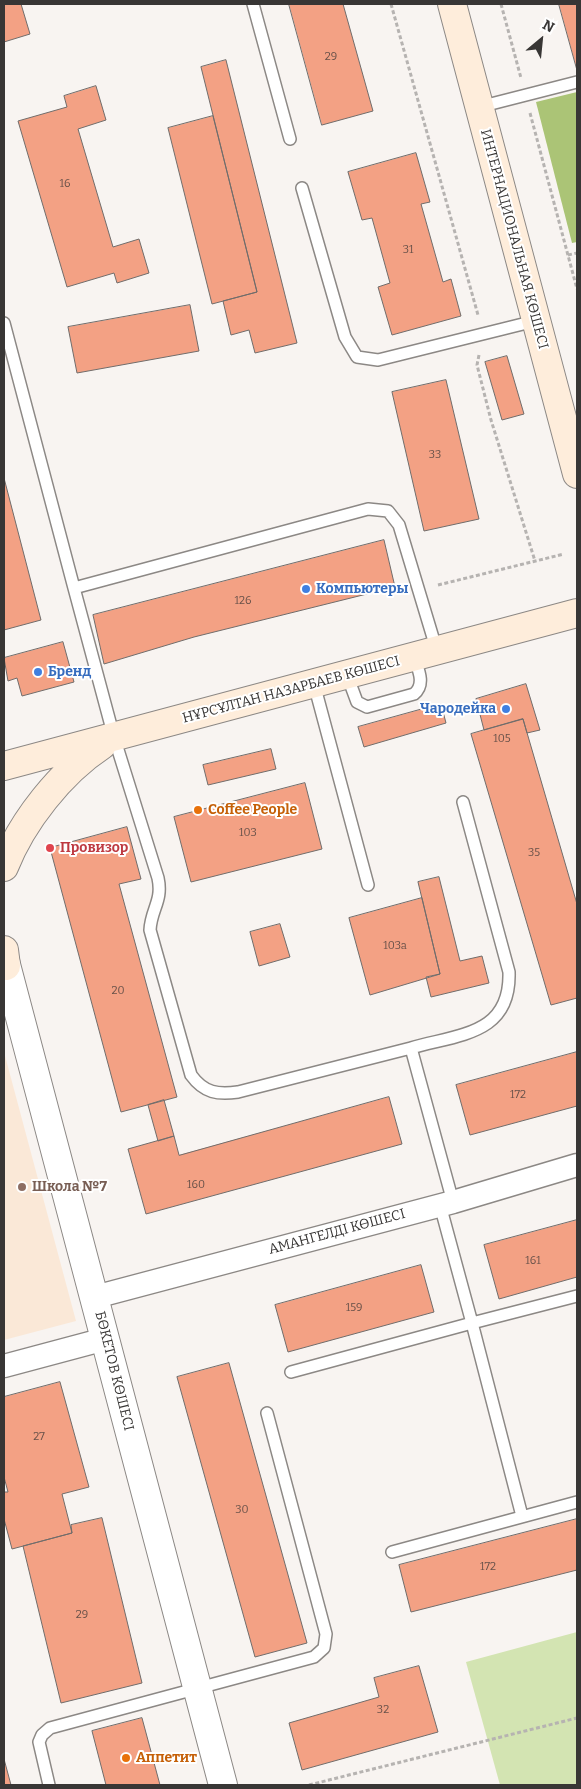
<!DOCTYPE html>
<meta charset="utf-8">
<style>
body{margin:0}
#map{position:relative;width:581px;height:1789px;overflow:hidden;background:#f8f4f1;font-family:Bitter,serif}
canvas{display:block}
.frame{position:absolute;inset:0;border:5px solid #383635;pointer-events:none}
.north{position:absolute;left:516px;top:15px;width:50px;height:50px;-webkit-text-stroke:4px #fff;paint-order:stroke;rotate:28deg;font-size:14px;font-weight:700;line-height:20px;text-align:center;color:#383635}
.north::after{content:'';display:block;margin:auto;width:18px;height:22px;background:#383635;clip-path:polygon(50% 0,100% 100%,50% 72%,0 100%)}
</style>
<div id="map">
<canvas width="581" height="1789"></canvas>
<div class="frame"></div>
<div class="north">N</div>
</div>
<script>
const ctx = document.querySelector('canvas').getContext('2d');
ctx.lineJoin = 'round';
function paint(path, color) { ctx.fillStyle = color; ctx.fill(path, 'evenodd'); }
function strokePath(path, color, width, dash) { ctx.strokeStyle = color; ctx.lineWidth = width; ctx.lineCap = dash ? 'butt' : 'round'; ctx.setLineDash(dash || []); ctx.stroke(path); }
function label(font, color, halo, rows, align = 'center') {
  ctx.font = font + ' Bitter,serif'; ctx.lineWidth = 4; ctx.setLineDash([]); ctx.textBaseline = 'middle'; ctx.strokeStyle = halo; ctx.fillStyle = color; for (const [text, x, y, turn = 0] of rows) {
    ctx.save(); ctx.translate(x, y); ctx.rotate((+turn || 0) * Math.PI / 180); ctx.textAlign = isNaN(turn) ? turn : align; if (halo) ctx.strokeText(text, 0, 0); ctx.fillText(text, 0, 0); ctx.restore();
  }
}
paint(new Path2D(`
 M4 1052 76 1321 4 1340Z`), '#fae8d7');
paint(new Path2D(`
 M577 1632V1785H500L466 1662Z`), '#d3e4b2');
paint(new Path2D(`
 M577 92V242L572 243 536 102Z`), '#abc476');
const building = new Path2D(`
 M4 4H21L30 34 4 42Z
 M289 4H343L373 111 322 125Z
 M559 4H577V70Z
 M226 60 297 343 255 353 249 330 231 335 223 301 257 292 201 67Z
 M96 86 106 120 78 129 113 247 139 239 149 273 117 283 114 273 67 287 18 121 67 107 64 96Z
 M213 116 257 292 212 304 168 128Z
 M416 153 430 202 421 204 443 282 451 279 461 316 392 335 378 287 390 283 372 218 362 220 348 172Z
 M190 305 199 351 77 373 68 327Z
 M507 356 524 414 502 420 485 362Z
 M446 380 479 519 424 531 392 392Z
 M4 478 41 620 4 630Z
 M384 540 395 587 194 637 104 664 93 615Z
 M63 642 74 682 22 696 17 678 8 681 4 658Z
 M526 684 540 730 527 733 523 719 484 730 476 699Z
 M441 704 446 723 364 747 358 727Z
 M523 719 577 904V998L551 1005 471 734Z
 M271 749 276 769 208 785 203 765Z
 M305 783 322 849 191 882 174 817Z
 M127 827 141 879 119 884 177 1097 121 1112 50 848Z
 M439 877 460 961 482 956 489 983 431 997 426 977 440 974 418 882Z
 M422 898 440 974 370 995 349 918Z
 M280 924 290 957 259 966 250 932Z
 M577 1052V1106L470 1135 456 1085Z
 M389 1097 402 1144 146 1214 128 1149 174 1136 179 1155Z
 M164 1100 174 1136 158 1141 148 1105Z
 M577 1220V1277L499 1299 484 1245Z
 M421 1265 434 1312 288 1352 275 1305Z
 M229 1363 307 1643 255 1657 177 1377Z
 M60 1382 89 1487 62 1494 72 1533 12 1549 4 1519V1492H8L4 1477V1397Z
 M102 1518 142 1683 61 1703 23 1546 72 1533 71 1525Z
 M577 1519V1570L411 1612 399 1565Z
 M419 1666 438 1732 302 1770 289 1723 379 1697 374 1678Z
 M142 1718 160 1785H106L92 1731Z
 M4 1759 11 1785H4Z`);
paint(building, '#f3a184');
strokePath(building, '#706c6a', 1);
const service = new Path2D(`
 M253 4 290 139
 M479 107 577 82
 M302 188 345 337 357 357 378 360 535 321
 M4 323 74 588 368 509 388 511 399 525 437 651
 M74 588 114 737 158 878C163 901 151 909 150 930L191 1075C204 1093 218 1095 238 1092L411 1048
 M347 675 357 702 367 707 414 694C426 684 418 669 414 657
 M314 684 368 885
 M453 1202 411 1048C459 1034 511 1035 509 972L463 802
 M440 1205 472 1323 577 1296
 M291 1372 472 1323 522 1516
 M392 1552 577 1502
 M49 1785 39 1742 42 1735 50 1728 314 1657 324 1648 326 1634 267 1413`);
const minor = new Path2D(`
 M95 1297 453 1202 577 1165
 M4 1366 105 1339`);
const tertiary = new Path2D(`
 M4 957 223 1785`);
const secondary = new Path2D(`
 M452 4 577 474
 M4 766 577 613
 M4 867C22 821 61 772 102 745
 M4 950 6 966`);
strokePath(service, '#8c8885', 14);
strokePath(minor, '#8c8885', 25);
strokePath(tertiary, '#8c8885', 30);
strokePath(secondary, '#8c8885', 30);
strokePath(new Path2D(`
 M391 4 478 315
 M501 4 521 78
 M530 113 577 289
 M568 255 577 253
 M479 355 477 365 491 420 535 561
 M438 585 564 554
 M309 1785 577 1718`), '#b6b3b1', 3, [4, 2.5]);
strokePath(service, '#fff', 11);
strokePath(minor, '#fff', 22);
strokePath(tertiary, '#fff', 28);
strokePath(secondary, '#feeddb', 28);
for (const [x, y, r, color] of [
 [306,589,5,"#3f7fe0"],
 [38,672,5,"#3f7fe0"],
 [506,709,5,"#3f7fe0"],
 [198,810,5,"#e8710a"],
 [50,848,5,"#e0444e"],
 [22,1187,5,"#8d6e63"],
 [126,1758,5,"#e8710a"]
]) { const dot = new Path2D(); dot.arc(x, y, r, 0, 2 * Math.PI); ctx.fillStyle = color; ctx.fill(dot); strokePath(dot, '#fff', 2); }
label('11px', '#675149', null, [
 ["29",331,57],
 ["16",65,184],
 ["31",408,250],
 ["33",435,455],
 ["126",243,601],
 ["105",502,739],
 ["103",248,833],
 ["35",534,853],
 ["103а",395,946],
 ["20",118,991],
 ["172",518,1095],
 ["160",196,1185],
 ["161",533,1261],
 ["159",354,1308],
 ["27",39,1437],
 ["30",242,1510],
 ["172",488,1567],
 ["29",82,1615],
 ["32",383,1710]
]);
label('14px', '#383635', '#fff', [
 ["ИНТЕРНАЦИОНАЛЬНАЯ КӨШЕСІ",514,239,75],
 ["НҰРСҰЛТАН НАЗАРБАЕВ КӨШЕСІ",291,690,-15],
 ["АМАНГЕЛДІ КӨШЕСІ",337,1232,-15],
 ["БӨКЕТОВ КӨШЕСІ",114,1371,76]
]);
label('bold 14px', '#366cbe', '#fff', [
 ["Компьютеры",316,589],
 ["Бренд",48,672],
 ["Чародейка",496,709,"right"]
], 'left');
label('bold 14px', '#c56008', '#fff', [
 ["Coffee People",208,810],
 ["Аппетит",136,1758]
], 'left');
label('bold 14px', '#be3a42', '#fff', [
 ["Провизор",60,848]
], 'left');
label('bold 14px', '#785e54', '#fff', [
 ["Школа №7",32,1187]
], 'left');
</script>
